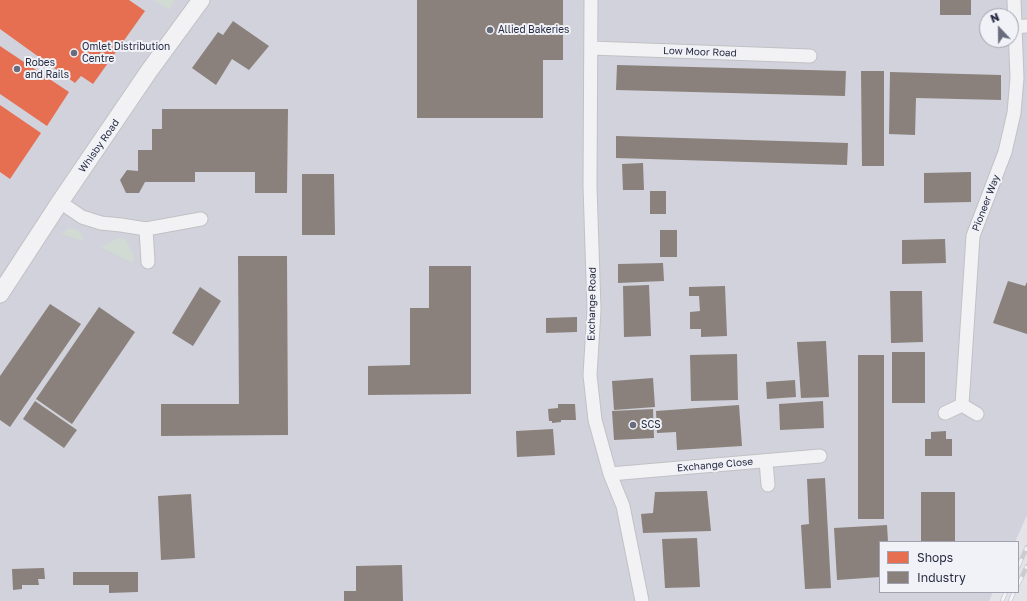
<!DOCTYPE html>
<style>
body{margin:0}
#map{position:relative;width:1027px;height:601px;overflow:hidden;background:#e3e3e8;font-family:"Golos Text",sans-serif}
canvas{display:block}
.legend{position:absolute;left:879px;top:541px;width:140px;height:52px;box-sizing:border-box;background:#f0f2f7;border:1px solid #a0a3af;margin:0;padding:5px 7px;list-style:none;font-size:12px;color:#282c42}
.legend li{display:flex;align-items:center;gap:8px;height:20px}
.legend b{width:20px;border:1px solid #a0a3af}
.north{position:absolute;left:979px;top:8px;width:40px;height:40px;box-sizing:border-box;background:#f0f2f7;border:1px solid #a0a3af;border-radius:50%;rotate:338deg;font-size:11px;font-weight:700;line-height:16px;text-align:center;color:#282c42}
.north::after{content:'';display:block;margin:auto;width:14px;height:18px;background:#696c7c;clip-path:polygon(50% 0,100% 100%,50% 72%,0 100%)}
</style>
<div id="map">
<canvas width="1027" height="601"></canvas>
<ul class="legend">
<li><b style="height:11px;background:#e76f51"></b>Shops</li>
<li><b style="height:11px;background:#8a817c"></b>Industry</li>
</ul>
<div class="north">N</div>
</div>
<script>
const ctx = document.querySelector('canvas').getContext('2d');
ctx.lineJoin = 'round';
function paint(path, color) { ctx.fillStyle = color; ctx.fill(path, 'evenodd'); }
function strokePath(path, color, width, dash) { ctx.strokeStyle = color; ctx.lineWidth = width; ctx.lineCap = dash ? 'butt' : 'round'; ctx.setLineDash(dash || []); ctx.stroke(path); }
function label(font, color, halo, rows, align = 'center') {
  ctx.font = font + ' "Golos Text",sans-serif'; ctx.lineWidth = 4; ctx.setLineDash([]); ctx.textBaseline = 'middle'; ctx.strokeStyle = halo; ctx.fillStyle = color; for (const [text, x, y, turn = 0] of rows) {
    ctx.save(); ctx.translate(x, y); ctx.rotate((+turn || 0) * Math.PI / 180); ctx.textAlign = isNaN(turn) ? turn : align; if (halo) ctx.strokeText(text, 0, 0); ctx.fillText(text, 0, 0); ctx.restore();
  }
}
paint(new Path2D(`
 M0 0H1027V515L1015 542H880V592H993L989 601H0ZM987 16H1011V40H987Z`), '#d1d2db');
paint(new Path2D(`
 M154 0H175L169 10Z
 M68 228C77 228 83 232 83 241L62 234Z
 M118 238 125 239 134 256 133 263 101 247Z`), '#d1dbd3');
paint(new Path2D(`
 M0 0H129L145 11 93 84 81 76 75 83 0 29Z
 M0 46 69 92 47 126 0 94Z
 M0 105 41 133 10 179 0 172Z`), '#e76f51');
paint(new Path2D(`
 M417 0H563V60H543V118H417Z
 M940 0H971V15H940Z
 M233 21 269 46 249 70 232 59 216 85 192 68 218 32 223 35Z
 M617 65 846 71 845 96 616 90Z
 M861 71H884V166H862Z
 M890 72 1001 75V100L916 98 915 135 889 134Z
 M162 109H288L287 193H255V172H195V182H145L139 193H126L120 180 127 170 138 171V150H152V129H162Z
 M616 136 848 143 847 165 616 158Z
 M643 163 644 190H623L622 164Z
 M971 172V202L924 203V173Z
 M302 174H334L335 235H302Z
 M650 191H666V214H650Z
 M660 230H677V257H660Z
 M945 239 946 263 902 264V240Z
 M238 256H287L288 435 161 436V404H239Z
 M663 263 664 281 618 283V264Z
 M429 266H471V394L368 395V366L410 365V308H429Z
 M1008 281 1025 286 1027 282V334L993 323Z
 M649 285 651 336 624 337 623 286Z
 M725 286 727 336 701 337V329H690V312L700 311 699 296H689V287Z
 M200 287 221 301 193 346 172 333Z
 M890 291H922L923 342 891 343Z
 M50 304 81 324 10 427 0 420V376Z
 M99 307 135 332 72 424 36 399Z
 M577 317V332L546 333V318Z
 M826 341 829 397 801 398 797 342Z
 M892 352H925V403H892Z
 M737 354 738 400 691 401 690 355Z
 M858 355H884V519H858Z
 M653 378 655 407 614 410 612 381Z
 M795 380 796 397 767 399 766 382Z
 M35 401 77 430 64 448 23 419Z
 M823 401 824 428 780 430 779 404Z
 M558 404H575L576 420H561V422L552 423V421H549L548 409 558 408Z
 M739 405 742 446 677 450 676 432 657 433 656 411Z
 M653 409 654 438 614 440 612 411Z
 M553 429 555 455 517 457 516 431Z
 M946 431V439H952V456H925V439H931V432Z
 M825 478 831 588 805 589 801 525 809 524 807 479Z
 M707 491 711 531 643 533 641 514 653 513 655 492Z
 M921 492H955V542H921Z
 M191 494 195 558 161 560 158 496Z
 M887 525 888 542H880V577L837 580 834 528Z
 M697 538 700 587 665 588 662 539Z
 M402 565 403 601H344V591H356V566Z
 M44 568 45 579H38L39 585H22V589L13 590 12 569Z
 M73 572H138V592L109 593V585H73Z`), '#8a817c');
const minor = new Path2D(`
 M591 0 590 186 594 310 590 375 595 420 610 474 623 506 642 601
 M1014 27 1027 26
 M591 48 810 56
 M60 202 82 217 101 223 121 225 146 229 201 219
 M146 229 148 262
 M962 405 973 236 1005 152 1014 113 1017 78 1014 0
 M945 413 962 405 977 414
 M766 461 768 485
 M610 474 820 456`);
const tertiary = new Path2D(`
 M0 294 60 202 149 71 201 0`);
strokePath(minor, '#c1c1c6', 15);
strokePath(tertiary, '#c1c1c6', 19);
strokePath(minor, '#f2f2f5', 13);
strokePath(tertiary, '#f2f2f5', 17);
const rail = new Path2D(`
 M1018 567 1027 547
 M1018 585 1027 566
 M1002 601 1006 592
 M1010 601 1014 592`);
strokePath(rail, '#cbccd0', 4.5);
strokePath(rail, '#f0f2f7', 3, [9]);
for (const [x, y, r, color] of [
 [490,30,4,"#696c7c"],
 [74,53,4,"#696c7c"],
 [17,69,4,"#696c7c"],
 [633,425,4,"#696c7c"]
]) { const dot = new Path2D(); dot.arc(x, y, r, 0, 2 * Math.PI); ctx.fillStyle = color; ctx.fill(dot); strokePath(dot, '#f0f2f7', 1.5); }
label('10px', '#282c42', '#f0f2f7', [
 ["Allied Bakeries",498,30],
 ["Omlet Distribution",82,47],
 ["Centre",82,59],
 ["Robes",25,63],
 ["and Rails",25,75],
 ["SCS",641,425]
], 'left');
label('10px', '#282c42', '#f0f2f7', [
 ["Low Moor Road",700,52,2],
 ["Whisby Road",99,146,-55],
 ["Pioneer Way",986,203,-69],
 ["Exchange Road",592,304,-89],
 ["Exchange Close",715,465,-5]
]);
</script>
